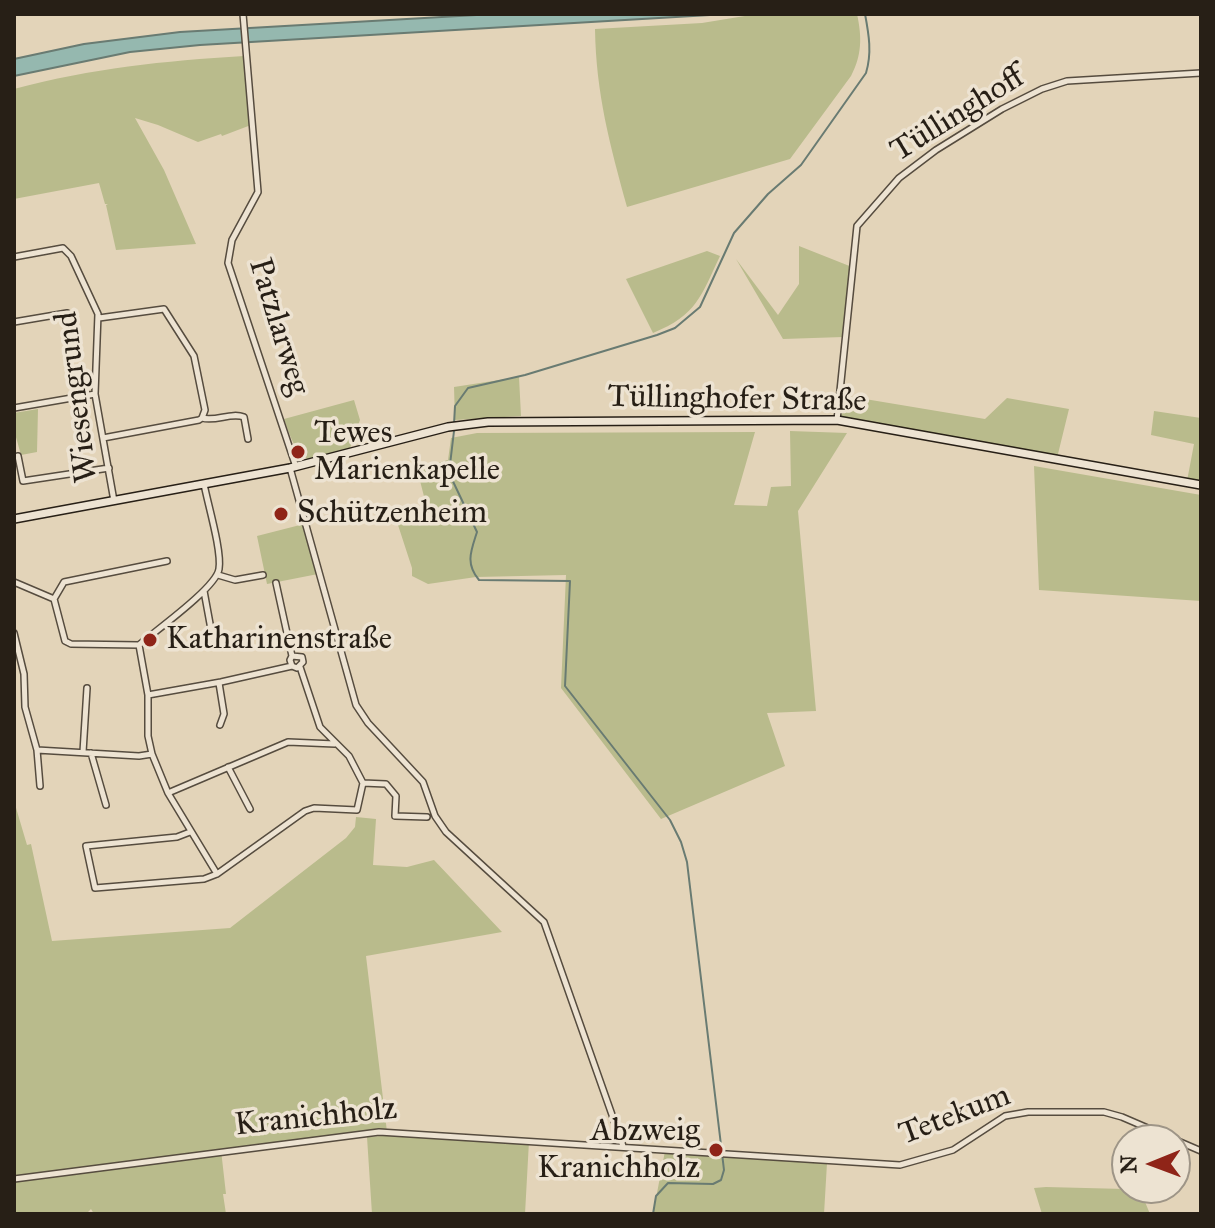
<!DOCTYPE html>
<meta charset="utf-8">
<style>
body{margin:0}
#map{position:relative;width:1215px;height:1228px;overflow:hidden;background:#e3d4b9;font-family:"IM FELL Great Primer",serif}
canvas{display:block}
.frame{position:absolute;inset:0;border:16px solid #271f16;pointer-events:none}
.north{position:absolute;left:1111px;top:1124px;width:80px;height:80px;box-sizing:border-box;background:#ede3d2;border:2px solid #9e9587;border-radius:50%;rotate:269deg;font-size:22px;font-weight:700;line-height:32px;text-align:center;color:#271f16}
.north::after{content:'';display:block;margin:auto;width:28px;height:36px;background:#8f2418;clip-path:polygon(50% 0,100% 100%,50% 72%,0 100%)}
</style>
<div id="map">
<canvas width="1215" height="1228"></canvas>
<div class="frame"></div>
<div class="north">N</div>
</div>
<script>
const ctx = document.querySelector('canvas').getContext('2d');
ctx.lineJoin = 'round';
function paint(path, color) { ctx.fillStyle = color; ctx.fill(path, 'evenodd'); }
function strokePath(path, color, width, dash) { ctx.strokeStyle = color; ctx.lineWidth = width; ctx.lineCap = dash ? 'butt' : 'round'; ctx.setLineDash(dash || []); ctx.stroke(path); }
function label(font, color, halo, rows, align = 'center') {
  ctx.font = font + ' "IM FELL Great Primer",serif'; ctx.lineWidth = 7; ctx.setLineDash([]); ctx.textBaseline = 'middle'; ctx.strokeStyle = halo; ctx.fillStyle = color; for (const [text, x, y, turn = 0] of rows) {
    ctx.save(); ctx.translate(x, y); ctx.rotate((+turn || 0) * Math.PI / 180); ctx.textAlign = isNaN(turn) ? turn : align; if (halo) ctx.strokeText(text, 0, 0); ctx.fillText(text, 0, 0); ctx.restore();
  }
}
paint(new Path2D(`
 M757 14H857C862 37 862 55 851 76L790 159 627 207C610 145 596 94 595 29L702 23Z
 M244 56 251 125 222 136 221 134 198 142 158 125 135 118 164 170 196 244 116 250 106 205 108 204H105L99 183 14 199V89C93 68 163 61 244 56Z
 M799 246 852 267 843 337 783 339 736 259 778 315 799 284Z
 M707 251 720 256C701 296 697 315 653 333L626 279Z
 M519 377 521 416 455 420 454 387Z
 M841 395 985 419 1007 398 1069 409 1057 458 839 418Z
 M354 400 360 420 350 448 309 460C294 451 290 435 284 419Z
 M38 409 37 452 21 455 14 430V413Z
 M1154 411 1201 418V483L1187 481 1194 444 1151 435Z
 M790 431 847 433 798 511 816 711 767 713 785 766 661 819 561 688 566 575 476 577 428 584 412 576V568L398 525 429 516 417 469 448 460 451 438 477 433 755 432 734 505 767 506 771 487 791 486Z
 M1034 466 1201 495V601L1039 590Z
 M304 524 318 574 267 584 257 536Z
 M14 801 27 845 31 844 52 941 230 928 346 838 355 827 356 817 376 819 373 865 407 867 434 860 502 932 366 956 387 1132 289 1140 221 1150 226 1194H223L226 1214H94L91 1209 86 1214H14Z
 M414 1134 529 1141 525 1214H372L367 1137Z
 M665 1151 827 1163 824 1214H653Z
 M1046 1187 1125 1189 1143 1197 1150 1214H1042L1034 1188Z`), '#b9bb8c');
const water = new Path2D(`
 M494 14H727L200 45 130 52 14 76V59L84 44 180 32Z`);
paint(water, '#95b8af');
strokePath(water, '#697b72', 2);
strokePath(new Path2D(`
 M454 424 455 406 468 388 525 375 657 335 675 328 700 307 734 233 768 194 801 165 866 73C872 53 869 35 865 14
 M454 431 449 473 477 532C471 551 465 563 479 580L570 581 565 686 670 820 681 842 687 862 724 1170 721 1180 713 1184 668 1183 656 1196 653 1214`), '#697b72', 2);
const minor = new Path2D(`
 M243 14 258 192 232 240 228 263 296 467
 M14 257 63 248 71 256 98 314 95 394 114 501
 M99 318 164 309 194 356 205 410 202 418 199 420 103 438
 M14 322 67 313
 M14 408 95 394
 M202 418C216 422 231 412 244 417L248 439
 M837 420 857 226 899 178 936 150 1002 109 1042 89 1067 81 1201 73
 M18 456 23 481 109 468
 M290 468 356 705 368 723 423 782 435 816 446 832 544 922 623 1146
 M218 575 235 580 263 575
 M14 582 54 599 65 641 71 644 139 645C155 631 216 588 219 569 222 551 208 505 204 484
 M276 583 292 656
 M204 591 213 640
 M54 599 64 582 167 561
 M14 633 24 674 25 707 37 750 139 756 152 754
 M139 645 148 695V736L152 754 168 793 217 874 305 811 314 808 357 810 363 783
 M300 667 320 727 349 756 363 783 386 784 396 796 395 816 427 817
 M219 683 224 714 220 725
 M148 695 221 682 292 666 297 668 303 662 302 657 292 656 290 660 292 666
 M37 750 40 786
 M83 752 87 688
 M91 753 106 805
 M228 767 250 809
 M168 793 288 742 335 744
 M190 832 177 837 86 846 95 888 204 879 217 874
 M14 1179 379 1132 900 1165 953 1150 1005 1116 1028 1112H1104L1122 1117 1201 1151`);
const secondary = new Path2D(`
 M14 519 290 468 448 427 488 422 837 420 1201 485`);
strokePath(minor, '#564c3f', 8);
strokePath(secondary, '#271f16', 10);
strokePath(minor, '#ede3d2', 5);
strokePath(secondary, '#ede3d2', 7);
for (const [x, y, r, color] of [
 [298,452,8,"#8f2418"],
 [281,514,8,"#8f2418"],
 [150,640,8,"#8f2418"],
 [716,1150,8,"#8f2418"]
]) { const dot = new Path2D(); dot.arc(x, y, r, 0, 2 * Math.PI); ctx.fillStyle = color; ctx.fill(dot); strokePath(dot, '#ede3d2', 3); }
label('32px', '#271f16', '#ede3d2', [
 ["Tüllinghoff",958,115,-32],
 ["Patzlarweg",278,327,73],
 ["Wiesengrund",78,397,-97],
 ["Tüllinghofer Straße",737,400,1],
 ["Tetekum",955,1116,-21],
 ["Kranichholz",316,1118,-6]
]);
label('32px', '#271f16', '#ede3d2', [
 ["Tewes",314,434],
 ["Marienkapelle",314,471],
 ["Schützenheim",297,514],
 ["Katharinenstraße",166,640],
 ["Abzweig",700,1132,"right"],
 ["Kranichholz",700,1169,"right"]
], 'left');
</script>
